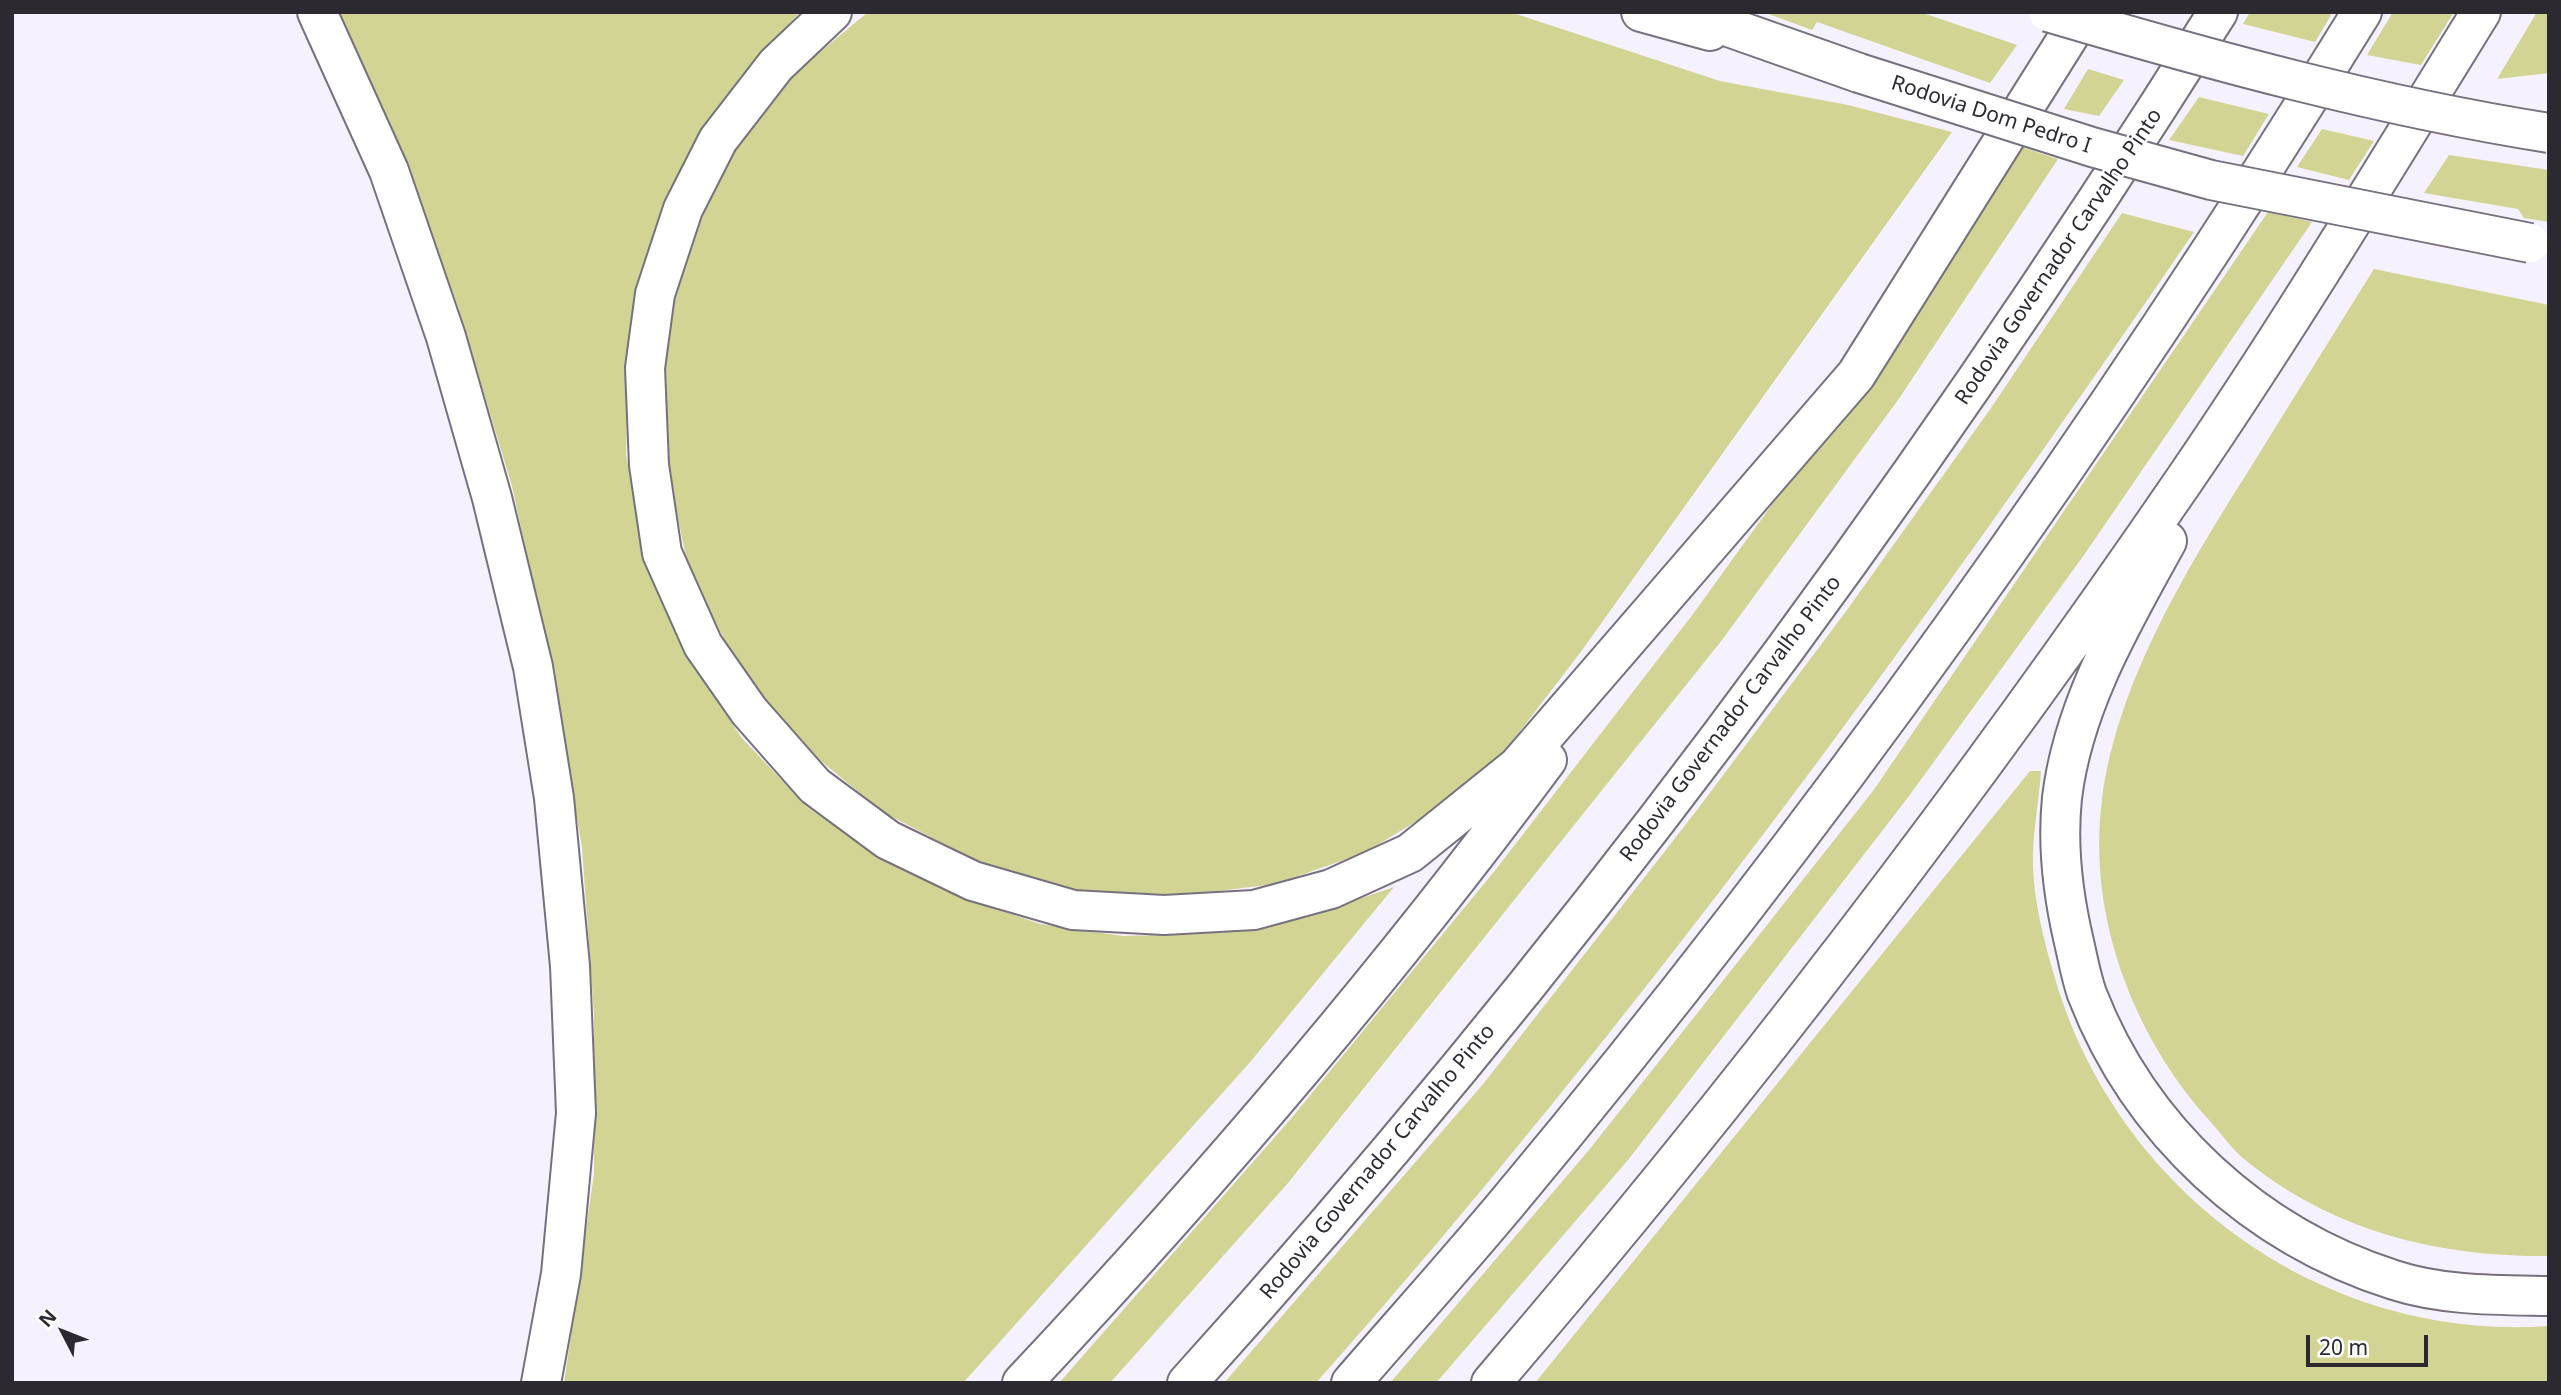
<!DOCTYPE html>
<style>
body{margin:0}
#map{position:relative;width:2561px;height:1395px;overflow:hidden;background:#f6f1fe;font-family:"Noto Sans",sans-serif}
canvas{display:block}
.frame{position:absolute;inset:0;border:14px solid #2c2a30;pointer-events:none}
.north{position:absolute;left:28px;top:1297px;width:70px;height:70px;-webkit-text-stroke:5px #fff;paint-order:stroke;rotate:312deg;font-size:19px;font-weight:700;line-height:28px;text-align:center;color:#2c2a30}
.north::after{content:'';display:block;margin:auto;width:24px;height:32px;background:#2c2a30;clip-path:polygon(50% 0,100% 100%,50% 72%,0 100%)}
.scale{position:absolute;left:2306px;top:1335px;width:122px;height:32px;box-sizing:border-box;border:4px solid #2c2a30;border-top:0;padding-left:9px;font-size:21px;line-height:24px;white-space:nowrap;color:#2c2a30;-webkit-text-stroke:5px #fff;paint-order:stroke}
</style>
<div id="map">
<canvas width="2561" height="1395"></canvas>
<div class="frame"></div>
<div class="north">N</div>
<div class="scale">20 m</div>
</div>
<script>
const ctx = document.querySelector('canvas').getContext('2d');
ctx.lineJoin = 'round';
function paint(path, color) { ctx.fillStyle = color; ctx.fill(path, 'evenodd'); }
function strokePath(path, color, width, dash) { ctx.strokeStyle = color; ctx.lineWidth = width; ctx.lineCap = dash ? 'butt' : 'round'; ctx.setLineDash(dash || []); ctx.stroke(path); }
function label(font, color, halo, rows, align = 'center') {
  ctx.font = font + ' "Noto Sans",sans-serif'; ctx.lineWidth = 5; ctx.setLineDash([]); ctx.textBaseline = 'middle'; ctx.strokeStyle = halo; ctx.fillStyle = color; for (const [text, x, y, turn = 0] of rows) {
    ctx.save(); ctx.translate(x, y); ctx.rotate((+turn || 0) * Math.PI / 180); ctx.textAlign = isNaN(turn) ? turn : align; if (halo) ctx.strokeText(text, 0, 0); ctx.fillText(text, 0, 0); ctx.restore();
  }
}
paint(new Path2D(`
 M338 12H800L740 77 686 162 628 351 626 456 649 555 685 651 741 737 807 807 875 853 951 893 1040 924 1123 936 1203 934 1306 917 1394 887 1251 1061 963 1383H564L594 1174V1015L582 847 549 659 512 486 456 301 395 141Z
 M868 12H1510L1720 81 1848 105 1952 132 1580 653 1504 752 1440 807 1364 853 1275 884 1169 897 1058 889 973 859 883 812 810 752 740 669 689 572 667 465 659 365 683 257 726 155 790 77Z
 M1763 12H1920L2017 45 1990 83 1817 22 1812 30Z
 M2250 12H2333L2315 42 2243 24Z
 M2393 12H2454L2421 65 2367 55Z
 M2537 12H2549V73L2497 79Z
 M2088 69 2124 80 2099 116 2064 109Z
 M2199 97 2269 114 2243 156 2169 140Z
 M2322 129 2374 141 2349 180 2297 167Z
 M2018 146 2058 159 1898 400 1722 640 1288 1183 1110 1383H1059L1289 1121 1497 868 1693 614 1864 377Z
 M2449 155 2549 170V222L2524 218 2518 209 2424 193Z
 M2268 212 2312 222 2084 555 1909 796 1628 1160 1436 1383H1390L1589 1150 1873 791Z
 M2122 213 2194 232C1921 631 1637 1021 1316 1383H1224L1484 1083 1697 810 1847 610 1991 408Z
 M2374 269 2549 305V1256C2437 1257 2332 1231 2244 1159 2231 1148 2220 1132 2208 1119 2133 1035 2087 915 2102 800 2117 680 2191 562 2254 462 2294 397 2334 333 2374 269Z
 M2030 771H2041C2039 802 2032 835 2033 866 2034 902 2044 941 2054 975 2116 1192 2323 1342 2549 1326V1383H1535Z`), '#d1d492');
const highway = new Path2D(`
 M317 12 389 171 446 337 492 498 533 667 554 798 570 966 576 1113 561 1274 541 1383
 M832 12 776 65 718 140 683 209 655 294 645 368 649 465 662 553 703 645 749 711 815 786 888 840 973 881 1073 910 1164 915 1254 910 1331 889 1410 853 1518 766 1856 375 2084 12
 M1641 12 1710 31
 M1686 12 1859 73
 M2167 541C2123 621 2073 705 2062 798 2057 846 2063 895 2074 942 2078 959 2081 977 2087 994 2140 1131 2255 1236 2394 1280 2443 1296 2498 1295 2549 1296
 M1022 1383C1208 1185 1385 978 1547 760
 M1187 1383C1572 958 1913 497 2218 12
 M1351 1383C1403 1323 1457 1263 1508 1202 1821 827 2106 428 2362 12
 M1491 1383C1739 1094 1970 793 2185 479 2289 327 2384 169 2481 12`);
strokePath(highway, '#77707f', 42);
strokePath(highway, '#fff', 38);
const highwayBridge = new Path2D(`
 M2048 12C2214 61 2378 106 2549 133
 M1859 73 2092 147 2211 180 2530 243`);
strokePath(highwayBridge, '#77707f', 42, []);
strokePath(highwayBridge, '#fff', 38);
label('21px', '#2c2a30', '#fff', [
 ["Rodovia Dom Pedro I",1991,115,18],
 ["Rodovia Governador Carvalho Pinto",2059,257,-56],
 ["Rodovia Governador Carvalho Pinto",1731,719,-53],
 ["Rodovia Governador Carvalho Pinto",1378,1162,-50]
]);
</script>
